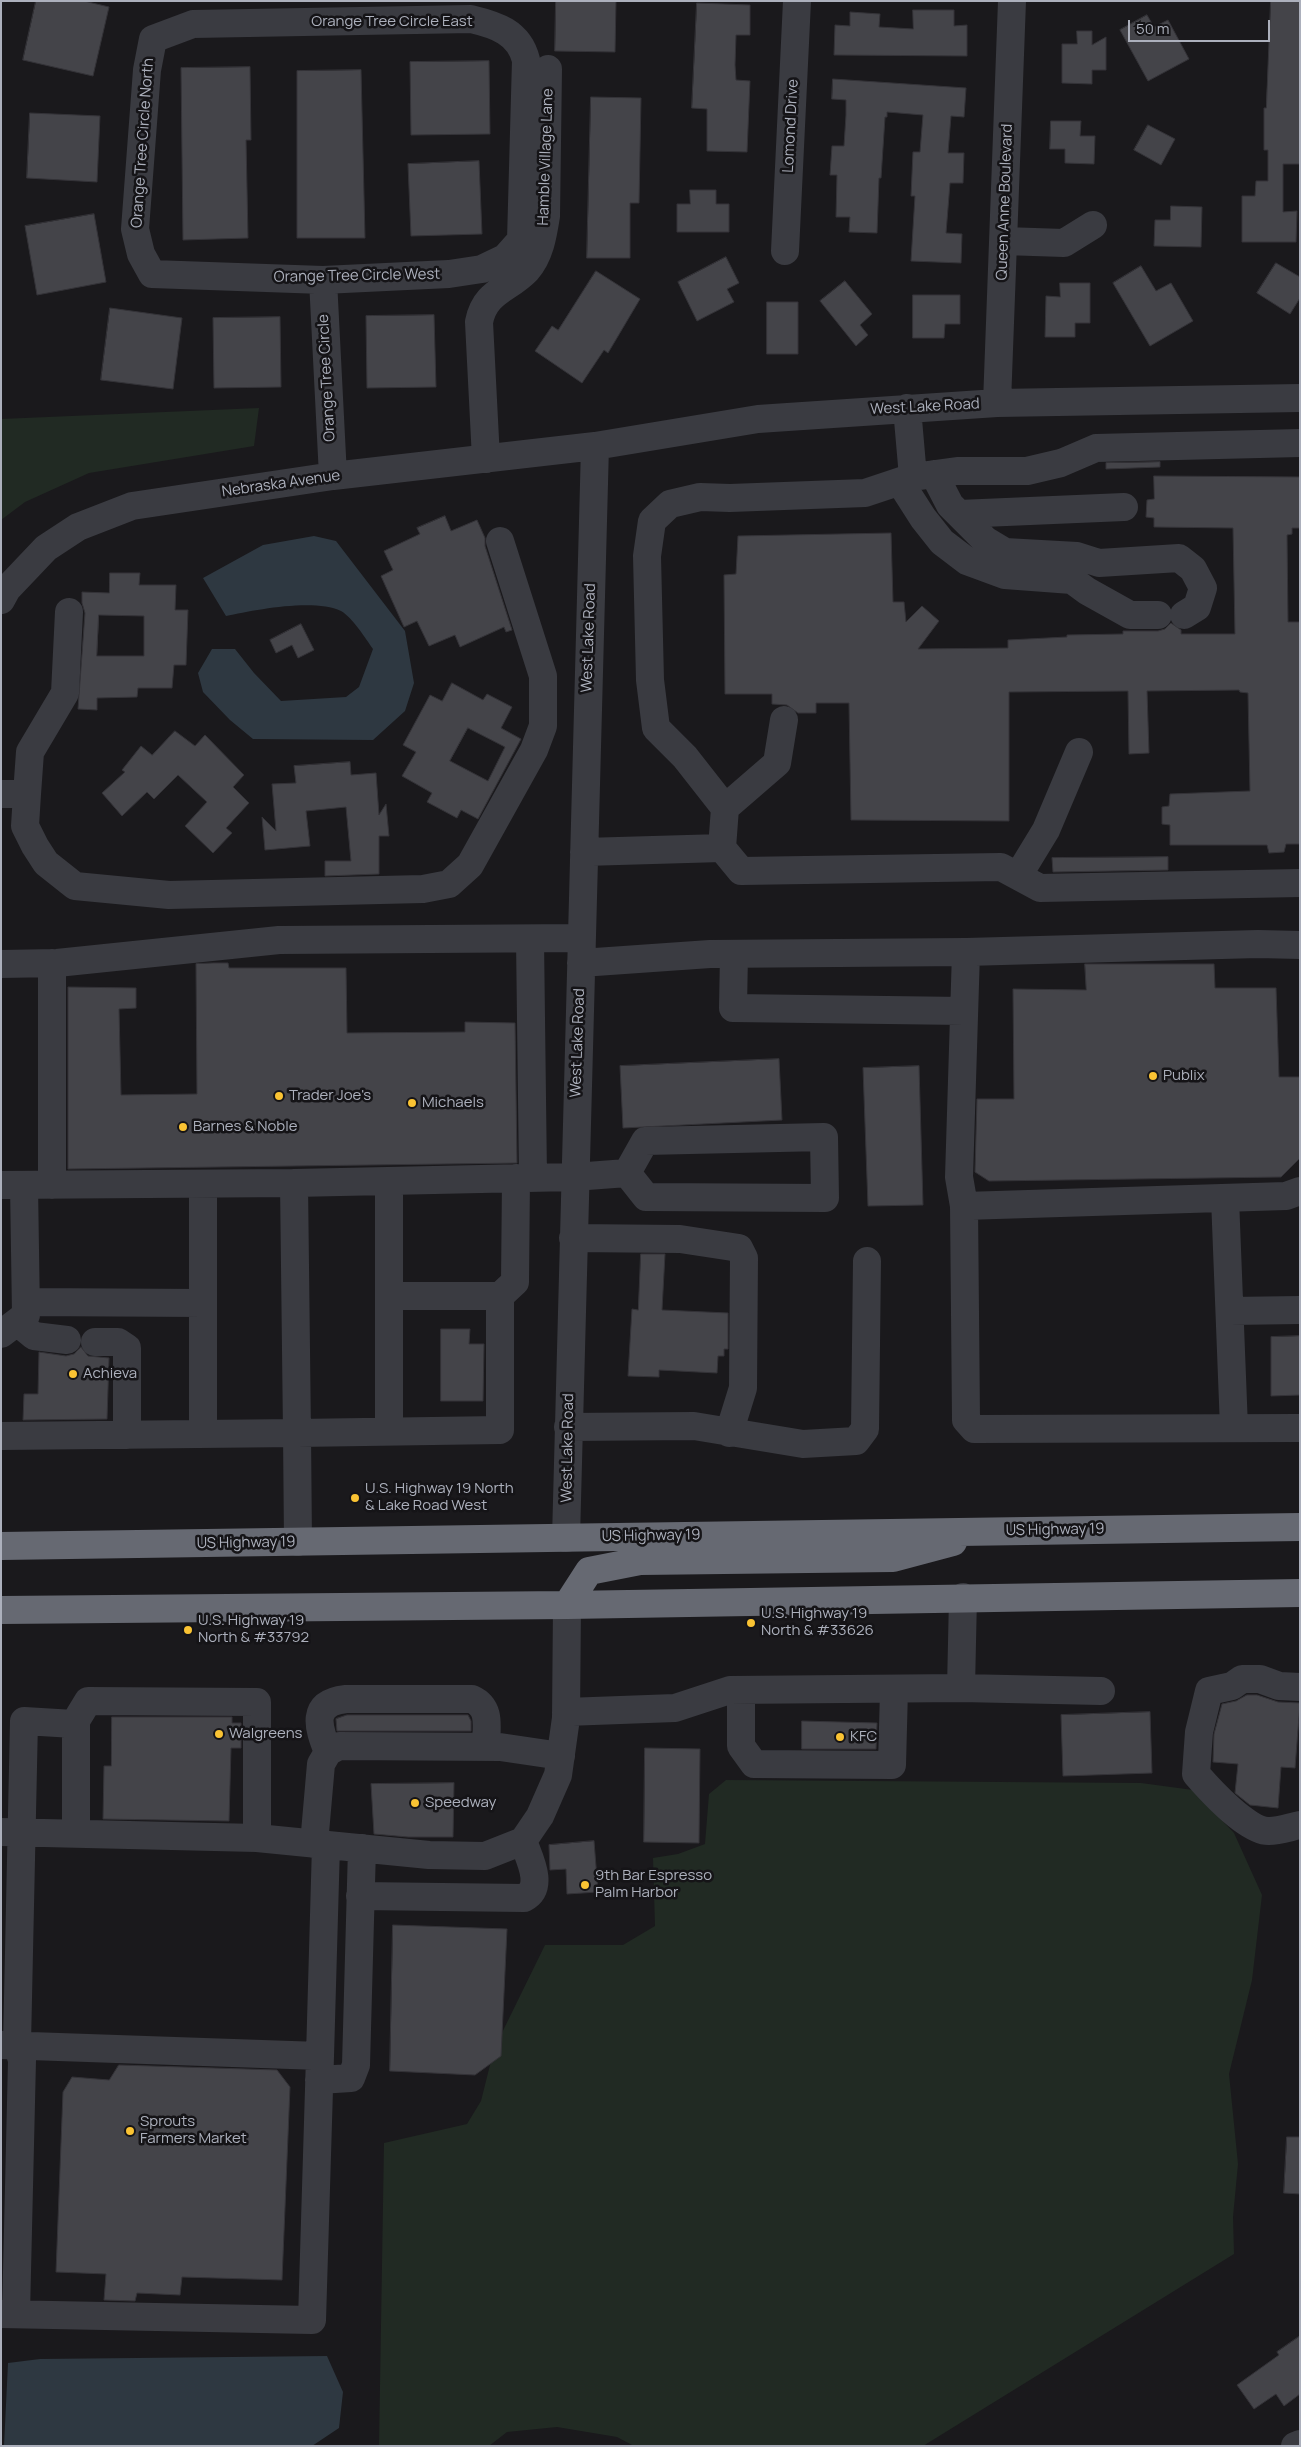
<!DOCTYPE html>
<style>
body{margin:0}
#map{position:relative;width:1301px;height:2447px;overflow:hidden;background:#1a191c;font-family:Manrope,sans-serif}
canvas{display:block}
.frame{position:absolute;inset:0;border:2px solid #acb0bc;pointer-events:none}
.scale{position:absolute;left:1128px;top:20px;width:142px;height:22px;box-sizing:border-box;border:2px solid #acb0bc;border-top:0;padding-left:6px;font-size:15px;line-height:18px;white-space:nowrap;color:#acb0bc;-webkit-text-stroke:4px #151417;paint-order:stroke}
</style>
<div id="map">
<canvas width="1301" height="2447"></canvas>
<div class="frame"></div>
<div class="scale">50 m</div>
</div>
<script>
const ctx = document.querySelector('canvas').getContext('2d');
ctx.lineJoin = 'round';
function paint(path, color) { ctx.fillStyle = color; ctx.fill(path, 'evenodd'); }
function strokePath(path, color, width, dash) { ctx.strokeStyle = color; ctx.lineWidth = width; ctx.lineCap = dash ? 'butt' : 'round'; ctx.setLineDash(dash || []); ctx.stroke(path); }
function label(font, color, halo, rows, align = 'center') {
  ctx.font = font + ' Manrope,sans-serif'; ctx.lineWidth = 5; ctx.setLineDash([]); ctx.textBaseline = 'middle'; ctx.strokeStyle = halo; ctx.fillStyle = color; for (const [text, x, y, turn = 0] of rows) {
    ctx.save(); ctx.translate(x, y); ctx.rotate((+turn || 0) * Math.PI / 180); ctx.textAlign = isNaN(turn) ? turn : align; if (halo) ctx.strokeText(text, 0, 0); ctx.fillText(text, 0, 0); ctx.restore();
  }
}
paint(new Path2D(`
 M259 408 254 446 89 473 25 502 1 520V419Z
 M726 1780 1141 1783 1193 1790 1234 1833 1262 1895 1252 1980 1229 2074 1238 2164 1233 2217 1234 2254 923 2446H634L617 2437 557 2427 507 2432 489 2446H379L384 2143 467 2124 481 2101 494 2049 545 1945H623L655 1926 653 1858 678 1854 705 1844 709 1794Z`), '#212a23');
paint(new Path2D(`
 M314 536 336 541 405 631 414 683 405 711 373 740 253 739 230 720 203 692 198 673 212 649H235L254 673 281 701 346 697 359 687 373 649C366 639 352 617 341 611 314 598 254 610 226 616L203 578 263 545Z
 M327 2356 343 2392 339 2428 312 2446H4L8 2363 40 2359Z`), '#2e3841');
const building = new Path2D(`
 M36 1H84L109 7 93 76 23 60Z
 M556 1H616L615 52 555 51Z
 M1271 1H1300V164H1283V212L1297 211 1296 242H1242V196H1255L1256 181H1268V150H1264V108H1266Z
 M697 3 750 5V35H736L735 65 736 80 750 81 747 152 707 151V109L692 108Z
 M913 10H954V26L967 25V56L834 55 835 25 850 26V12L880 14 879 27 913 29Z
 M1147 15 1154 27 1168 20 1189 59 1148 81 1120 30Z
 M1077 31H1092V45L1106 37V70H1092V84L1062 83V44H1077Z
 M489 61 490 134 411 135 410 62Z
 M250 67 251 140H246L248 238 183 240 181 68Z
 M361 70 365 238H297V71Z
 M833 79 966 88 964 117 951 116 948 153H964L963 183H950L946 233 962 234 961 263 911 261 915 196H911L913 152H920L923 115 887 112V117H885L881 178H879L877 233 849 232 850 217H836L837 175H830L832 146H844L846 115V100L832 99Z
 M591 97 641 98 639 203H630V258H587Z
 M30 113 100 116 97 182 27 178Z
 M1051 121H1081L1080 136H1095L1094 164 1065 163V149H1050Z
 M1148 125 1175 139 1161 165 1134 150Z
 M479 161 482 234 411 236 408 164Z
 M690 190H716V204H729V232H677V204H690Z
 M1171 206 1202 207 1201 247 1154 246 1155 220H1170Z
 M94 214 106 282 37 295 25 226Z
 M726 257 739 283 727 289 734 302 697 321 678 282Z
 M1276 263 1300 277V298L1290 314 1257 293Z
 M1141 266 1156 291 1171 283 1193 321 1150 346 1113 283Z
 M596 271 640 299 608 353 604 350 582 383 535 351 552 326 558 330Z
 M845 281 872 314 860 325 868 335 856 346 820 301Z
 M1060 283H1090V323H1075V337H1045L1046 296 1060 297Z
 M913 295H960V324H945L944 338H913Z
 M767 302H798V354H767Z
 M110 308 182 318 173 389 101 380Z
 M434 315 436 387 367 388 366 316Z
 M280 317 281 387 214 388 213 318Z
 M1160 462V467L1106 469V463Z
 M1154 476 1300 477V528H1292V534L1287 535 1288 622H1300V844H1286L1284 852 1269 853 1267 845H1170V825L1162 824V807L1169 806 1170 794 1250 791 1248 693 1240 692 1239 690 1147 691 1149 753 1129 754 1128 691 1009 692V821L851 820 849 703H816V713H798L787 705 772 704V694H725L724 575 736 574 738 536 891 533 893 602H904L906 622 922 606 939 621 918 649 1008 648V640L1067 637V635L1123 634V631H1158L1165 629 1171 623 1181 630V634H1235L1233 528 1154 527V518L1146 517 1147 500 1154 499Z
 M445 516 451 531 477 520 485 538V546L512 630 506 632 504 627 460 647 455 635 429 646 417 621 404 627 381 576 393 570 384 551 420 534 417 528Z
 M110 573H140L139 585H176L175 610H188L186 665H174L172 688H138L137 697 97 698V710L78 709 85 613 82 603V592L109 593ZM99 615 144 616V656H97Z
 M301 624 314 650 298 658 292 645 276 653 270 640Z
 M452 683 483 700 487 694 512 707 501 728 521 739 478 819 461 810 457 818 427 802 432 793 402 776 416 752 403 745 430 695 442 701ZM468 728 505 747 488 781 450 761Z
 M175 731 195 746 205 735 244 775 233 787 249 803 226 828 232 833 213 853 185 826 207 802 178 775 154 799 147 792 122 816 102 793 125 772 122 770 141 746 152 755Z
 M350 762 351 775 376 773 379 815 386 804 389 836H379V874L325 876V861H351L346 807 306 811 310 846 265 850 262 817 276 831 272 784 296 783 294 766Z
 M1168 857V870L1053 872 1052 858Z
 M213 963H228L229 968H346L347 1033 465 1032V1022L515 1023 517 1163 68 1169V987L136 988V1008L119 1009 121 1095 197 1094 196 964Z
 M1085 964H1214L1215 988H1276L1279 1077H1300V1158L1281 1177 989 1181 975 1172 977 1099H1014L1013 989 1086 990Z
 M779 1059 782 1120 623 1128 620 1066Z
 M919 1066 923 1205 868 1206 863 1068Z
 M641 1254H665L662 1310 728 1313V1349H724V1356H718L717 1373 659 1370V1377L628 1376 632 1309 638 1310Z
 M441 1329H470L469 1344H484L483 1401H441Z
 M1300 1336V1395L1271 1396V1337Z
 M81 1347 88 1356 109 1358 107 1419 23 1420 24 1394H38L39 1352 66 1356 74 1354Z
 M1247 1695H1257L1278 1702 1300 1703 1295 1768 1281 1767 1278 1808 1250 1805 1235 1793 1238 1764 1213 1762 1214 1734 1222 1704 1236 1701Z
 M1150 1712 1152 1773 1063 1776 1061 1715Z
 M347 1715H468L471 1721V1731H337L336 1719Z
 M112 1717H232V1723H241V1748H231L229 1821 103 1819 104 1766H111Z
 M802 1721 877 1723 876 1749H802Z
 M645 1748 700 1749 699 1843 644 1842Z
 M454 1783 453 1837H408L374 1834 371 1784Z
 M594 1841 598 1892 567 1894 566 1869 550 1870 549 1845Z
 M393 1925 507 1929 501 2056 475 2075 390 2071Z
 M119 2065 277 2070 290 2087 282 2280 182 2277 180 2295 137 2293 135 2301 104 2300 106 2274 56 2272 63 2092 72 2077 109 2080Z
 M1287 2137H1300V2194L1284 2193Z
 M1300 2336V2394L1284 2406 1276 2394 1254 2409 1237 2385 1279 2355 1277 2352Z`);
paint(building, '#444449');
strokePath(building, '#343338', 1);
strokePath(new Path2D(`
 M471 19C496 25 519 32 526 60L521 240 505 258 482 269 449 274 323 280 152 274 141 254 135 229 147 70 153 39 193 24Z
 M1004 241 1064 243 1093 225
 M785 251 797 1
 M323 280 333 476
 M997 403 1012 1
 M907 408 913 477
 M1300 443 1096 448 1061 463 1027 471H957L913 477 865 493 730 498 700 497 670 504 652 521 647 556 650 680 656 728 685 757 725 808 722 848 741 871 1001 867 1040 888 1300 883
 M486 459 479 322C485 291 508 290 527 270 540 255 543 235 546 216L548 69
 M934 474 950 505 985 540 1005 552 1077 556 1099 563 1179 558 1193 569 1203 588 1197 607 1184 615
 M900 482 923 518 942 542 967 561 1005 575 1072 580 1087 591 1130 615H1158
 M959 514 1124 507
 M1 600 7 589 46 548 78 527 132 506 333 476 595 446 758 419 997 403 1300 398
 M1 794H27L25 826 35 846 46 863 75 886 169 895 423 889 449 884 470 865 534 750 543 726V676L500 541
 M27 794 30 752 65 693 69 612
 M725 808 777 763 784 720
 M584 852 722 848
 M1018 876 1046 830 1079 752
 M530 939 533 1177
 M966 952 959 1177 964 1206 966 1420 974 1429 1300 1428
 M734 954 733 1008 964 1011
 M581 963 710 954 966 952 1258 944 1300 945
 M1 964 57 963 279 940 581 938
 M389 1181V1431
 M294 1183 297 1433 500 1430V1296L515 1282 516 1178
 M203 1184V1434
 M1 1185 294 1183 574 1177 627 1173 646 1197 825 1198 824 1137 645 1141 627 1173
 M52 1185V963
 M1225 1198 1234 1428
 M964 1206 1286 1196 1300 1191
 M573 1238 680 1239 739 1248 744 1258 743 1388 729 1433
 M389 1296H500
 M26 1302 203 1303
 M1230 1311 1300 1310
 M17 1322 34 1336 67 1340
 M1 1334 26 1315 24 1185
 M95 1342H118L127 1348V1435
 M568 1427 694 1426 803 1444 856 1441 865 1429 867 1261
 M1 1436 297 1433 298 1542
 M566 1538 595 446
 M1300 1687 1279 1686 1260 1679H1242L1232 1686 1209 1691 1199 1732 1196 1774C1209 1789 1248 1832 1269 1831 1279 1831 1290 1827 1300 1825
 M961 1688 963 1597
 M741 1690V1746L754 1764 892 1765 894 1690
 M566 1712 675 1708 730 1690 961 1688 1101 1691
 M76 1722V1833
 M328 1752C318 1727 310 1703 346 1699H472C492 1708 486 1728 486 1747
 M1 1832 257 1838
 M314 1844 321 1764 328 1752 339 1746 500 1747 561 1756
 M360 1896 524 1898C545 1887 529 1858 523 1841
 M1 2045 320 2056 312 2320 1 2314
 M320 2056 326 1845
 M319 2080 351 2078 356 2065 362 1848
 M16 2314 22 2060 17 2044 24 1721 74 1724 88 1701 257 1702V1838L429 1855 485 1856 523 1841 540 1816 558 1775 566 1718 567 1605
 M1295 2446 1300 2444`), '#3a3b41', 28);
strokePath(new Path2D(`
 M1 1546 1300 1527
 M567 1605 589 1571 640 1561 893 1558 953 1542
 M1 1610 567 1605 1300 1593`), '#666972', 28);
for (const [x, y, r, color] of [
 [1153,1076,5,"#fac333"],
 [279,1096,5,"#fac333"],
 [412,1103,5,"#fac333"],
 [183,1127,5,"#fac333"],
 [73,1374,5,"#fac333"],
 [355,1498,5,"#fac333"],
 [751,1623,5,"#fac333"],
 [188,1630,5,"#fac333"],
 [219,1734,5,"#fac333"],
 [840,1737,5,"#fac333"],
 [415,1803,5,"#fac333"],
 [585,1885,5,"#fac333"],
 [130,2131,5,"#fac333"]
]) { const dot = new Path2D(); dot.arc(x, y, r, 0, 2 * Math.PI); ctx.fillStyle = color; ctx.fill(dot); strokePath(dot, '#151417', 2); }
label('15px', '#acb0bc', '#151417', [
 ["Orange Tree Circle East",392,22],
 ["Lomond Drive",791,126,-87],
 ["Orange Tree Circle North",143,143,-86],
 ["Hamble Village Lane",546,157,-88],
 ["Queen Anne Boulevard",1005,202,-88],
 ["Orange Tree Circle West",357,276,-1],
 ["Orange Tree Circle",327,378,-93],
 ["West Lake Road",925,407,-3],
 ["Nebraska Avenue",281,484,-8],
 ["West Lake Road",589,638,-88],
 ["West Lake Road",578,1043,-88],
 ["West Lake Road",568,1448,-89],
 ["US Highway 19",1055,1530,-1],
 ["US Highway 19",651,1536,-1],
 ["US Highway 19",246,1543,-1]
]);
label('15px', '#acb0bc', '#151417', [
 ["Publix",1163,1076],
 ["Trader Joe's",289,1096],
 ["Michaels",422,1103],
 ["Barnes & Noble",193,1127],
 ["Achieva",83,1374],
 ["U.S. Highway 19 North",365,1489],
 ["& Lake Road West",365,1506],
 ["U.S. Highway 19",761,1614],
 ["North & #33626",761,1631],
 ["U.S. Highway 19",198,1621],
 ["North & #33792",198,1638],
 ["Walgreens",229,1734],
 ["KFC",850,1737],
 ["Speedway",425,1803],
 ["9th Bar Espresso",595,1876],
 ["Palm Harbor",595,1893],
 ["Sprouts",140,2122],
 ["Farmers Market",140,2139]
], 'left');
</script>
